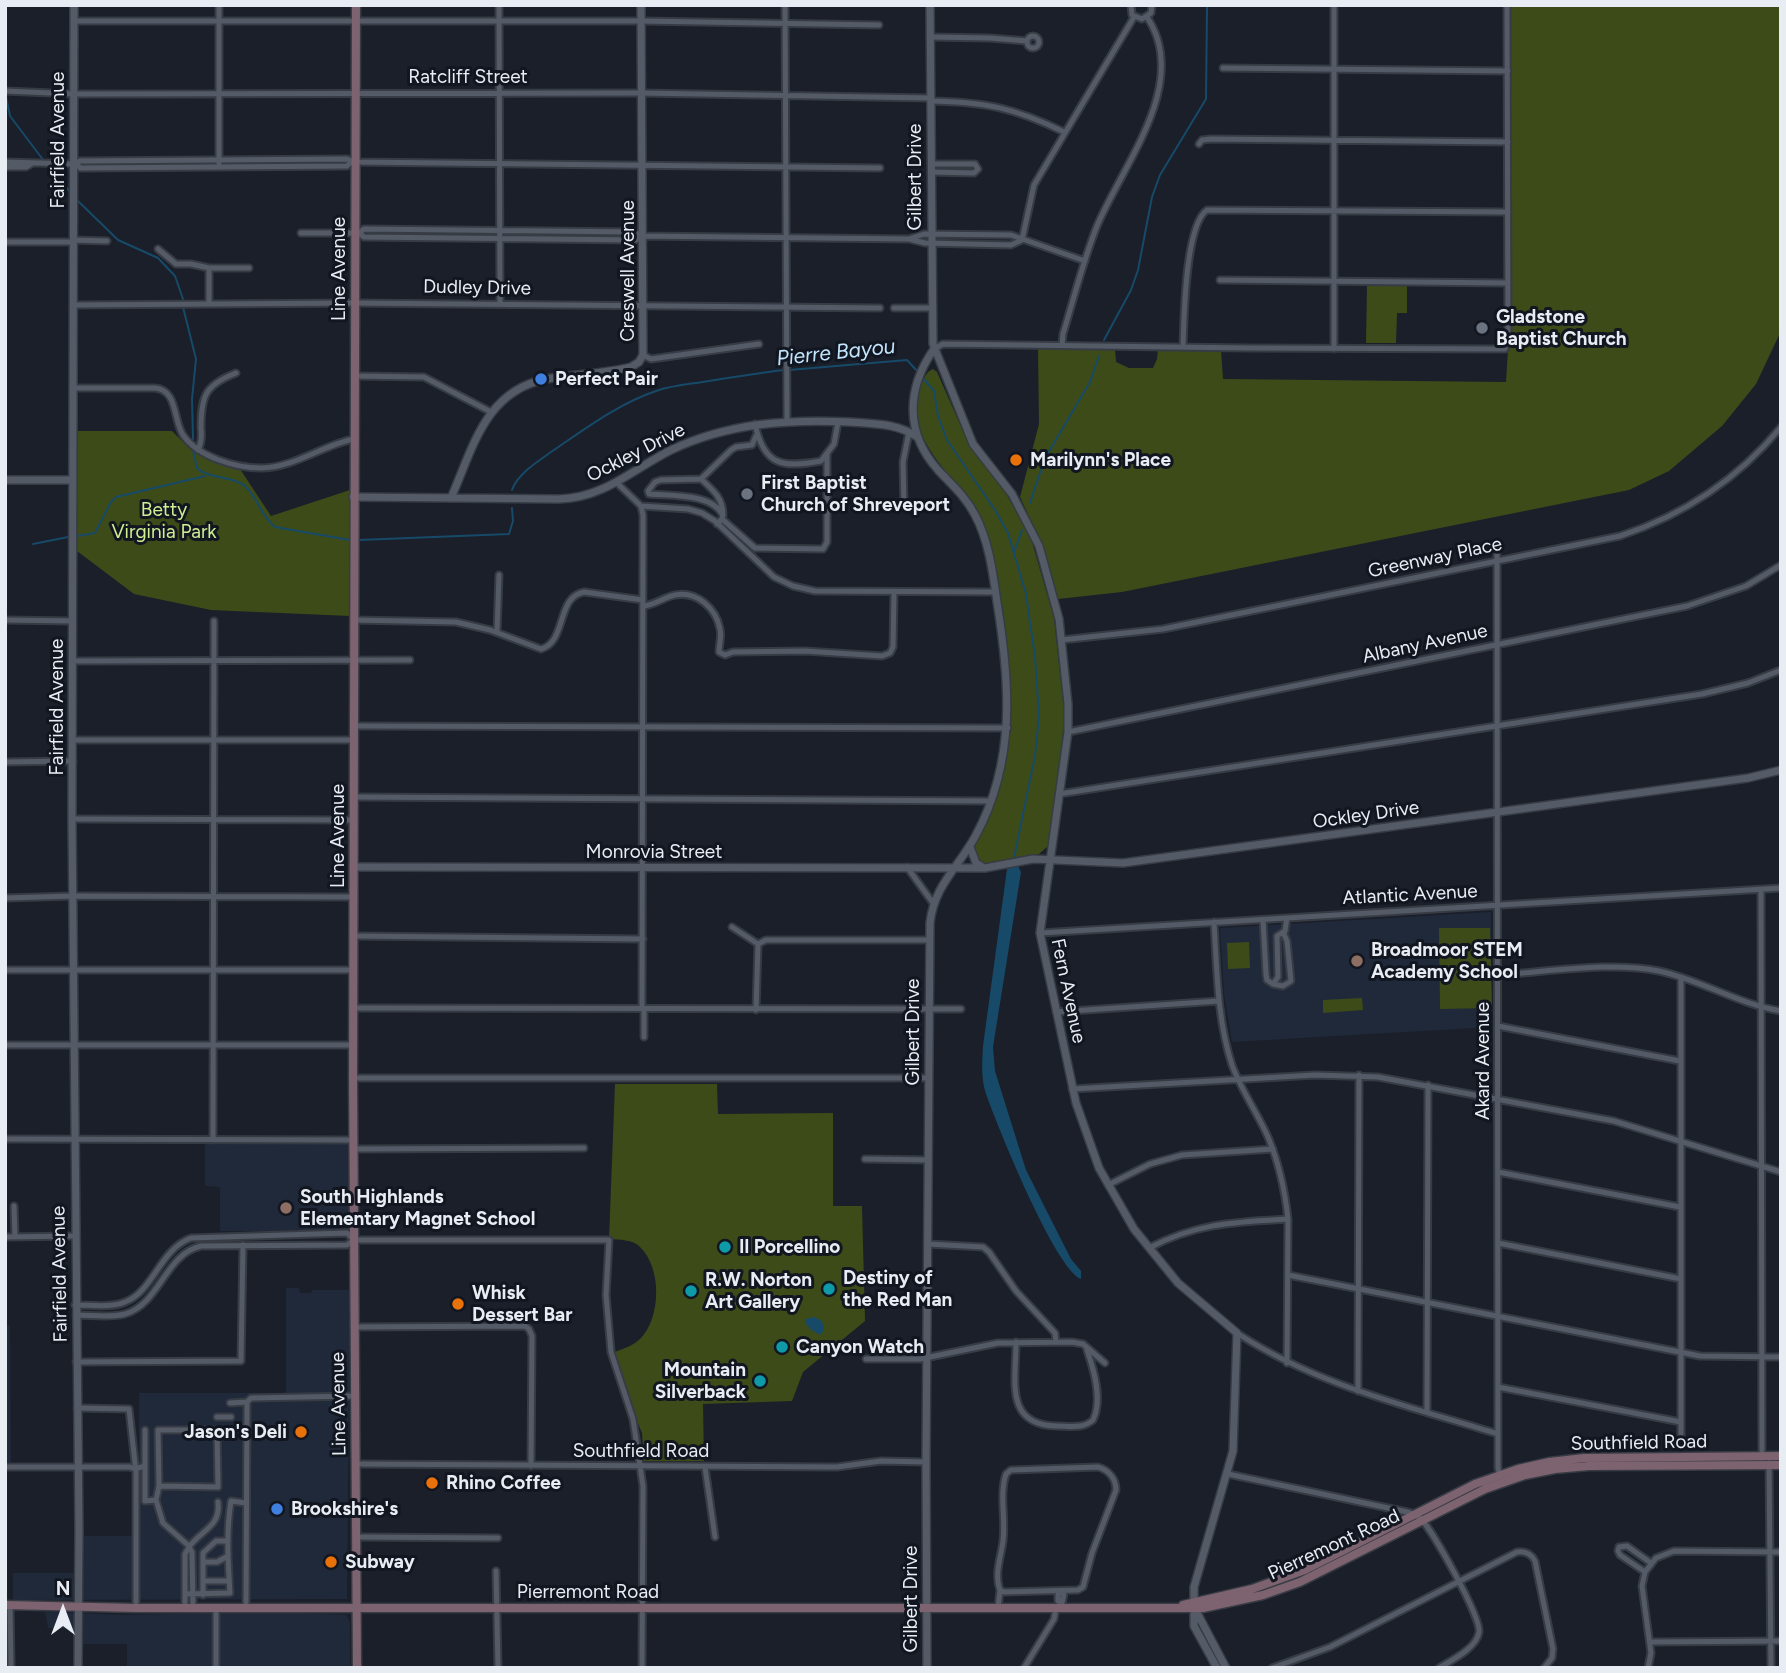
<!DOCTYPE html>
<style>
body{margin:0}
#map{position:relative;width:1786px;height:1673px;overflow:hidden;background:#1a1f2a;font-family:Figtree,sans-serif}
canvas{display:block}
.frame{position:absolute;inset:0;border:7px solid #e8ecf3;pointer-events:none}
.north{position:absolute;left:28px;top:1575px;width:70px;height:70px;-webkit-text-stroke:5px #111620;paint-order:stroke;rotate:0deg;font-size:19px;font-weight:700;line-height:28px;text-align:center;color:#e8ecf3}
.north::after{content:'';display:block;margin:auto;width:24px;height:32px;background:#e8ecf3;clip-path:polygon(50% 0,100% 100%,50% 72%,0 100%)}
</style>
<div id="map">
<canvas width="1786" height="1673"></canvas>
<div class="frame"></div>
<div class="north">N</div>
</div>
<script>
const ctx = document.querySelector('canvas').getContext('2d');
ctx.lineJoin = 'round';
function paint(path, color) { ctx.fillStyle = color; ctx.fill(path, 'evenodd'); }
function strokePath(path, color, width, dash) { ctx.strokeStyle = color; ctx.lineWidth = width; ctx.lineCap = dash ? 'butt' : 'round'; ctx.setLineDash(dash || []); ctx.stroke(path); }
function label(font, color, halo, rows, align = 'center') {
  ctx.font = font + ' Figtree,sans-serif'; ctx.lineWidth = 6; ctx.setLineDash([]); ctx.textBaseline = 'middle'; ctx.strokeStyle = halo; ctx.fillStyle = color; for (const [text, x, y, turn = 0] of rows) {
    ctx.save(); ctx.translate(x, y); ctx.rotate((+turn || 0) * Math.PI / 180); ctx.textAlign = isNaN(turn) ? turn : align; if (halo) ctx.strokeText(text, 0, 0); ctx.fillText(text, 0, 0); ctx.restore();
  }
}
paint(new Path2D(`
 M1491 912 1492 1027 1232 1042 1224 994 1220 928Z
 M205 1142 348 1143 351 1146 350 1231H220V1187L205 1186Z
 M286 1288H299L300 1293H311L312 1290H350L347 1599 13 1600V1573H84V1536H139V1393H286Z
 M5 1325H10L11 1462H5Z
 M45 1612 126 1615 261 1612 346 1615 350 1622V1668H127V1644H74L72 1629 48 1628Z`), '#202939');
paint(new Path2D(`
 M1507 5H1781V331L1756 384 1722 426 1669 471 1629 490 1122 592 1058 599 1045 551 1020 497 1039 424 1038 348 1115 349 1116 362 1129 368H1153L1157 359 1158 349 1221 350 1223 379 1506 382 1510 317V34Z
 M1367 285H1407V313H1397L1396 343H1366Z
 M933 369 937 372 970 447 1004 490 1030 535 1054 618 1064 710 1062 748 1048 846 1039 854 987 864 980 863 973 850C1017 767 1016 687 1000 596 996 574 994 550 985 529 968 483 896 440 921 385 924 378 926 372 933 369Z
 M77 431H172L190 449 240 469 271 516 350 490V616L211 610 134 594 77 551Z
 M1439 928H1490L1492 1008 1440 1009Z
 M1249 942 1250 968 1228 969 1227 943Z
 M1362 998 1363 1010 1323 1013V1000Z
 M615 1084H717L718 1114 833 1113V1206H862L865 1321 803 1372 792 1401 703 1404 704 1461H644L642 1433 617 1373 612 1353C623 1349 633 1346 641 1338 661 1317 662 1268 640 1247 633 1239 619 1240 609 1239Z`), '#3d4b19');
paint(new Path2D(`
 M1012 866H1018L1021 872 993 1047 995 1071 1026 1170 1071 1259 1081 1271V1279C1055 1269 997 1125 986 1094 981 1079 982 1062 983 1046L1007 869Z
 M814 1317 822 1321 824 1330 820 1335 810 1329 805 1322 806 1319Z`), '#174a68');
strokePath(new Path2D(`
 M6 5V84
 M6 97 10 116 44 161
 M48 165 71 193
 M77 200 118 240 158 258 175 276 183 299
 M183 307 196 359 192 399 193 439
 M1104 340 1131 290 1138 270 1152 197 1160 175 1206 99 1207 6
 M789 370 907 360 918 372
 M921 376 934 391 938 416 947 440 995 510 1008 533 1026 594 1035 657 1039 716 1035 756 1014 858
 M193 450 197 468C211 480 231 475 245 486 258 498 261 516 275 527L350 540
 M512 490C518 473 540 460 554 450 586 428 620 403 656 391 673 385 692 384 709 381 734 377 759 373 784 370
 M1030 503 1045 458 1090 382 1099 356
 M77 536 95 533 111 502 116 497 205 476
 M359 540 509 534 513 521 512 508
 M33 544 68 537
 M1014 552 1022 530`), '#174a68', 2);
const minor = new Path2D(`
 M219 5V163
 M499 5 500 304
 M785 5 787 421
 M1131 5 1132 15 1142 19 1151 13 1152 5
 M74 21H641L879 25
 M1027 42a6 6 0 1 1 12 0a6 6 0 1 1-12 0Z
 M930 37 990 38 1027 41
 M1223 68 1508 71
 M5 91 74 94 641 93 930 98
 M930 101C986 102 1015 108 1064 132
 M1199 144 1202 140 1211 139 1508 142
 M5 162 73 164 80 161 347 159 355 162 880 168
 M77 164 80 168 347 166 351 162
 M931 164H975L978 169
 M5 167H26L31 164
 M931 172 974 173 978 169
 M301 233H359L364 229 635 232 641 236
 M359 233 364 237 636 240 641 236 909 239 924 234 1011 235 1085 261
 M909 239 925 243 1011 245 1022 240 1034 185 1134 17
 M73 240 107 241
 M5 242H73
 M158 249 176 264H191L209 268H249
 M209 268V304
 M1220 280 1508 283
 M73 305 354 303 880 308
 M894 308H931
 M1062 345 1063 334C1074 298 1083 261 1097 226 1123 164 1191 83 1147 17
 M1183 347C1184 319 1185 225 1207 210L1508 212
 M934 349 943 344 1248 348 1505 349 1508 337 1507 5
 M1334 349V5
 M643 355 651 359 759 344
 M354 376 424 377 491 412
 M73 388H155C178 390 173 420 183 435 198 457 236 468 261 468 293 468 323 445 354 439
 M755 424C764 466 782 468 821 461L834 444 838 422
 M198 450C202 442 202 436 201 428 201 396 205 385 236 373
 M701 479 731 450 736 447 752 445 756 436
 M617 483 641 506 688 509 702 513 715 521 774 577 793 586 815 591 995 592
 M641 506 643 515 642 1009
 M904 508 903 462 909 432
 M722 519 723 515C711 493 671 496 649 494L648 491 655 482 661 480 701 479C713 490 723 498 723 515
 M717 524 722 519 755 548 823 549 827 542V455
 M1497 555 1498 1468 1500 1476
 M643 606C655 605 664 597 675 595 697 591 716 608 720 629 722 637 719 644 719 652L725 655 733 652 805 651 882 656 890 653 893 647 894 592
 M5 620 73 621
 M354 620 456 622 490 630 541 649C567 642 556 597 584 592L643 600
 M497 632 499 575
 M1061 640 1163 629 1620 536C1684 515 1738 479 1781 427
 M73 661 410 660
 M354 726 1008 728
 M1068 732 1687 606 1746 586 1781 565
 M73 740H354
 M5 762 73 761
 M1059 794 1702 694 1748 683 1781 670
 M354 797 990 801
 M72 819 354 820
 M907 867 933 903
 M1761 890 1762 1458
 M5 898 73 896 354 897
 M1263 920 1266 974 1267 980 1273 984 1278 977 1277 936 1285 931 1287 918
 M1214 922C1217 970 1217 1019 1232 1065 1241 1090 1257 1112 1268 1137 1279 1163 1285 1191 1288 1219L1287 1363
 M732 927 758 944 756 1010
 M1040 933 1781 888
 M354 936 643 939
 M758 944 766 940H929
 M5 970H353
 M1498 975C1548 972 1611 961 1659 971 1701 980 1738 1004 1781 1011
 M1681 978V1438
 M1273 984 1283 986 1291 981 1287 941 1283 932
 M354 1008 961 1009
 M1056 1012 1219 1001
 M1498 1026 1680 1061
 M644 1037V1009
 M5 1045H354
 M353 1078H928
 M1072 1089 1315 1075 1378 1077 1614 1121 1781 1172
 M5 1139 354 1140
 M213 1140 214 621
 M354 1149 584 1148
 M865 1159 928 1160
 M1498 1172 1680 1207
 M1108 1185 1150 1164 1182 1155 1273 1149
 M14 1206 15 1237
 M5 1237 75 1236
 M1498 1243 1681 1279
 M928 1244 983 1247 989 1252 1016 1291 1055 1333 1056 1342
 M1149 1248C1196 1223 1236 1222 1288 1219
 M1288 1275 1700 1356 1781 1357
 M75 1305C91 1305 111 1308 125 1302 153 1292 160 1249 191 1238L347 1233 354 1240
 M76 1315C91 1315 110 1318 125 1314 160 1304 165 1254 201 1246L347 1245 354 1240H609L606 1295 611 1352 633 1419 643 1486 642 1668
 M354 1327 525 1326 529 1329 532 1336 531 1466
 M1237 1333C1316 1385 1408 1406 1498 1434
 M1016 1342C1016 1381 1004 1425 1057 1426 1070 1426 1083 1429 1093 1420 1103 1400 1094 1370 1087 1350
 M866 1359H920L998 1343 1072 1342 1083 1344 1105 1363
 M76 1362 241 1361 243 1245
 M1498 1387 1681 1422
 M1358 1391 1359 1075
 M230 1403 247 1402
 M77 1408 129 1409 136 1472V1608
 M1427 1412 1428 1085
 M217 1417H231
 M145 1430V1501L156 1500 159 1486 158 1430H217L218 1487 159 1486
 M1769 1463 1771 1668
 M356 1464 837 1467 881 1461 926 1462
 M5 1467H130L135 1469 145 1466
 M705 1467 715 1537
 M1098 1467C1109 1470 1116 1479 1116 1490L1092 1553 1083 1587 1078 1590 1004 1592 1000 1590C994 1574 1001 1557 1003 1541 1006 1519 999 1495 1006 1474L1011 1470Z
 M1228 1474 1407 1512C1412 1513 1417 1515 1421 1519 1433 1531 1481 1617 1479 1632 1477 1648 1452 1660 1439 1668
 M156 1500 163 1523 189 1546
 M356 1537 498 1538
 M189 1547C201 1530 221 1527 218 1502
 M203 1562H217L228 1556
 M496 1571 498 1668
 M1645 1572 1620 1555 1618 1551 1619 1547 1627 1546 1651 1563
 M203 1581H229
 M185 1594 230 1593C228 1562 226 1532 231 1501L246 1503
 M203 1595V1553L216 1541H228
 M1061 1604 1058 1601V1595L1061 1591 1064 1594 1061 1608
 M10 1605 11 1668
 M246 1607 247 1402 251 1398 354 1396
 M185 1608V1554L189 1547 192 1552 193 1608
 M216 1608V1668
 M998 1608 1000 1590
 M1650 1642 1781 1641
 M1024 1668 1054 1619 1056 1608
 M1272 1668 1330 1647 1517 1552C1525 1551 1531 1553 1535 1561L1553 1649 1552 1658 1544 1668
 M1648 1668 1651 1653 1642 1586 1645 1572 1656 1558 1674 1551 1781 1552`);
const tertiary = new Path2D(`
 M74 5 72 819 79 1531 78 1668
 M930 5 933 344 973 444 1012 494 1039 546 1059 619 1068 704V732L1040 933 1076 1103 1099 1168 1134 1229 1178 1283 1237 1333 1233 1451 1194 1587V1626L1217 1668
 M5 480H73
 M353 497 559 499C604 498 633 469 671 450 728 423 788 419 850 422 874 424 897 423 917 437
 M451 498C473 448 485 391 546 379 574 374 604 374 631 367L639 362 643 355 641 5
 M970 847 976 863 984 868
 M354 867 985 868 1033 859 1123 863 1748 778 1781 770
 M1195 1609 1226 1668
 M927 1668 926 1462 930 923C934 885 959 867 976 835 1016 761 1010 682 997 602 993 574 989 541 975 515 966 497 952 485 938 470 905 433 906 389 934 349`);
const secondary = new Path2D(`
 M356 5 353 1078 357 1668
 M5 1605 136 1608H1203L1263 1595 1300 1582 1485 1489 1525 1475 1555 1469 1589 1466 1781 1465
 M1183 1605 1252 1589 1305 1570 1475 1484 1518 1469 1549 1462 1584 1458 1781 1456`);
strokePath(minor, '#373b44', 9);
strokePath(tertiary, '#373b44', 10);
strokePath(secondary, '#373b44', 11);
strokePath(minor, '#545b67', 5);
strokePath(tertiary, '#545b67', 7);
strokePath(secondary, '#7d626f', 8);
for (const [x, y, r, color] of [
 [1482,328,7,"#6b7280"],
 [541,379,7,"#3f7fe0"],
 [1016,460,7,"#e8710a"],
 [747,494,7,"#6b7280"],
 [1357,961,7,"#8d6e63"],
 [286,1208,7,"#8d6e63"],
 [725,1247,7,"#0f9aa8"],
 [829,1289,7,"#0f9aa8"],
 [691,1291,7,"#0f9aa8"],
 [458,1304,7,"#e8710a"],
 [782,1347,7,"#0f9aa8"],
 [760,1381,7,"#0f9aa8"],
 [301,1432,7,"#e8710a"],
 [432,1483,7,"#e8710a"],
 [277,1509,7,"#3f7fe0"],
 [331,1562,7,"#e8710a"]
]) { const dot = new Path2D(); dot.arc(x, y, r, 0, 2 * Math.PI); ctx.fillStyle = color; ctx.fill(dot); strokePath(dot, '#111620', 2.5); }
label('19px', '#e8ecf3', '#111620', [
 ["Ratcliff Street",468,77],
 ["Fairfield Avenue",58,140,-90],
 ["Gilbert Drive",915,177,-90],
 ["Line Avenue",339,269,-90],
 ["Creswell Avenue",628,271,-90],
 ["Dudley Drive",477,288,1],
 ["Ockley Drive",636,453,-27],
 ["Greenway Place",1435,558,-12],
 ["Albany Avenue",1425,644,-12],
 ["Fairfield Avenue",57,707,-90],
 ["Ockley Drive",1366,815,-8],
 ["Line Avenue",338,836,-90],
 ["Monrovia Street",654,852],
 ["Atlantic Avenue",1410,895,-3],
 ["Fern Avenue",1068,991,78],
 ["Gilbert Drive",913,1032,-90],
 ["Akard Avenue",1483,1061,-90],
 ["Fairfield Avenue",60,1274,-91],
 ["Line Avenue",339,1404,-91],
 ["Southfield Road",1639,1443,-1],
 ["Southfield Road",641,1451],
 ["Pierremont Road",1334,1545,-25],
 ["Pierremont Road",588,1592],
 ["Gilbert Drive",911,1599,-90]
]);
label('bold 19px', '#e8ecf3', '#111620', [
 ["Gladstone",1496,317],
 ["Baptist Church",1496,339],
 ["Perfect Pair",555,379],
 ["Marilynn's Place",1030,460],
 ["First Baptist",761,483],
 ["Church of Shreveport",761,505],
 ["Broadmoor STEM",1371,950],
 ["Academy School",1371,972],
 ["South Highlands",300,1197],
 ["Elementary Magnet School",300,1219],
 ["Il Porcellino",739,1247],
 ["Destiny of",843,1278],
 ["the Red Man",843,1300],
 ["R.W. Norton",705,1280],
 ["Art Gallery",705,1302],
 ["Whisk",472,1293],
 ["Dessert Bar",472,1315],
 ["Canyon Watch",796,1347],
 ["Mountain",746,1370,"right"],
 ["Silverback",746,1392,"right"],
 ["Jason's Deli",287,1432,"right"],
 ["Rhino Coffee",446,1483],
 ["Brookshire's",291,1509],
 ["Subway",345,1562]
], 'left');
label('19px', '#d0ee92', '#111620', [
 ["Betty",164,510],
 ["Virginia Park",164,532]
]);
label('italic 21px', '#c3e5fd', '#111620', [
 ["Pierre Bayou",836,353,-6]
]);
</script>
